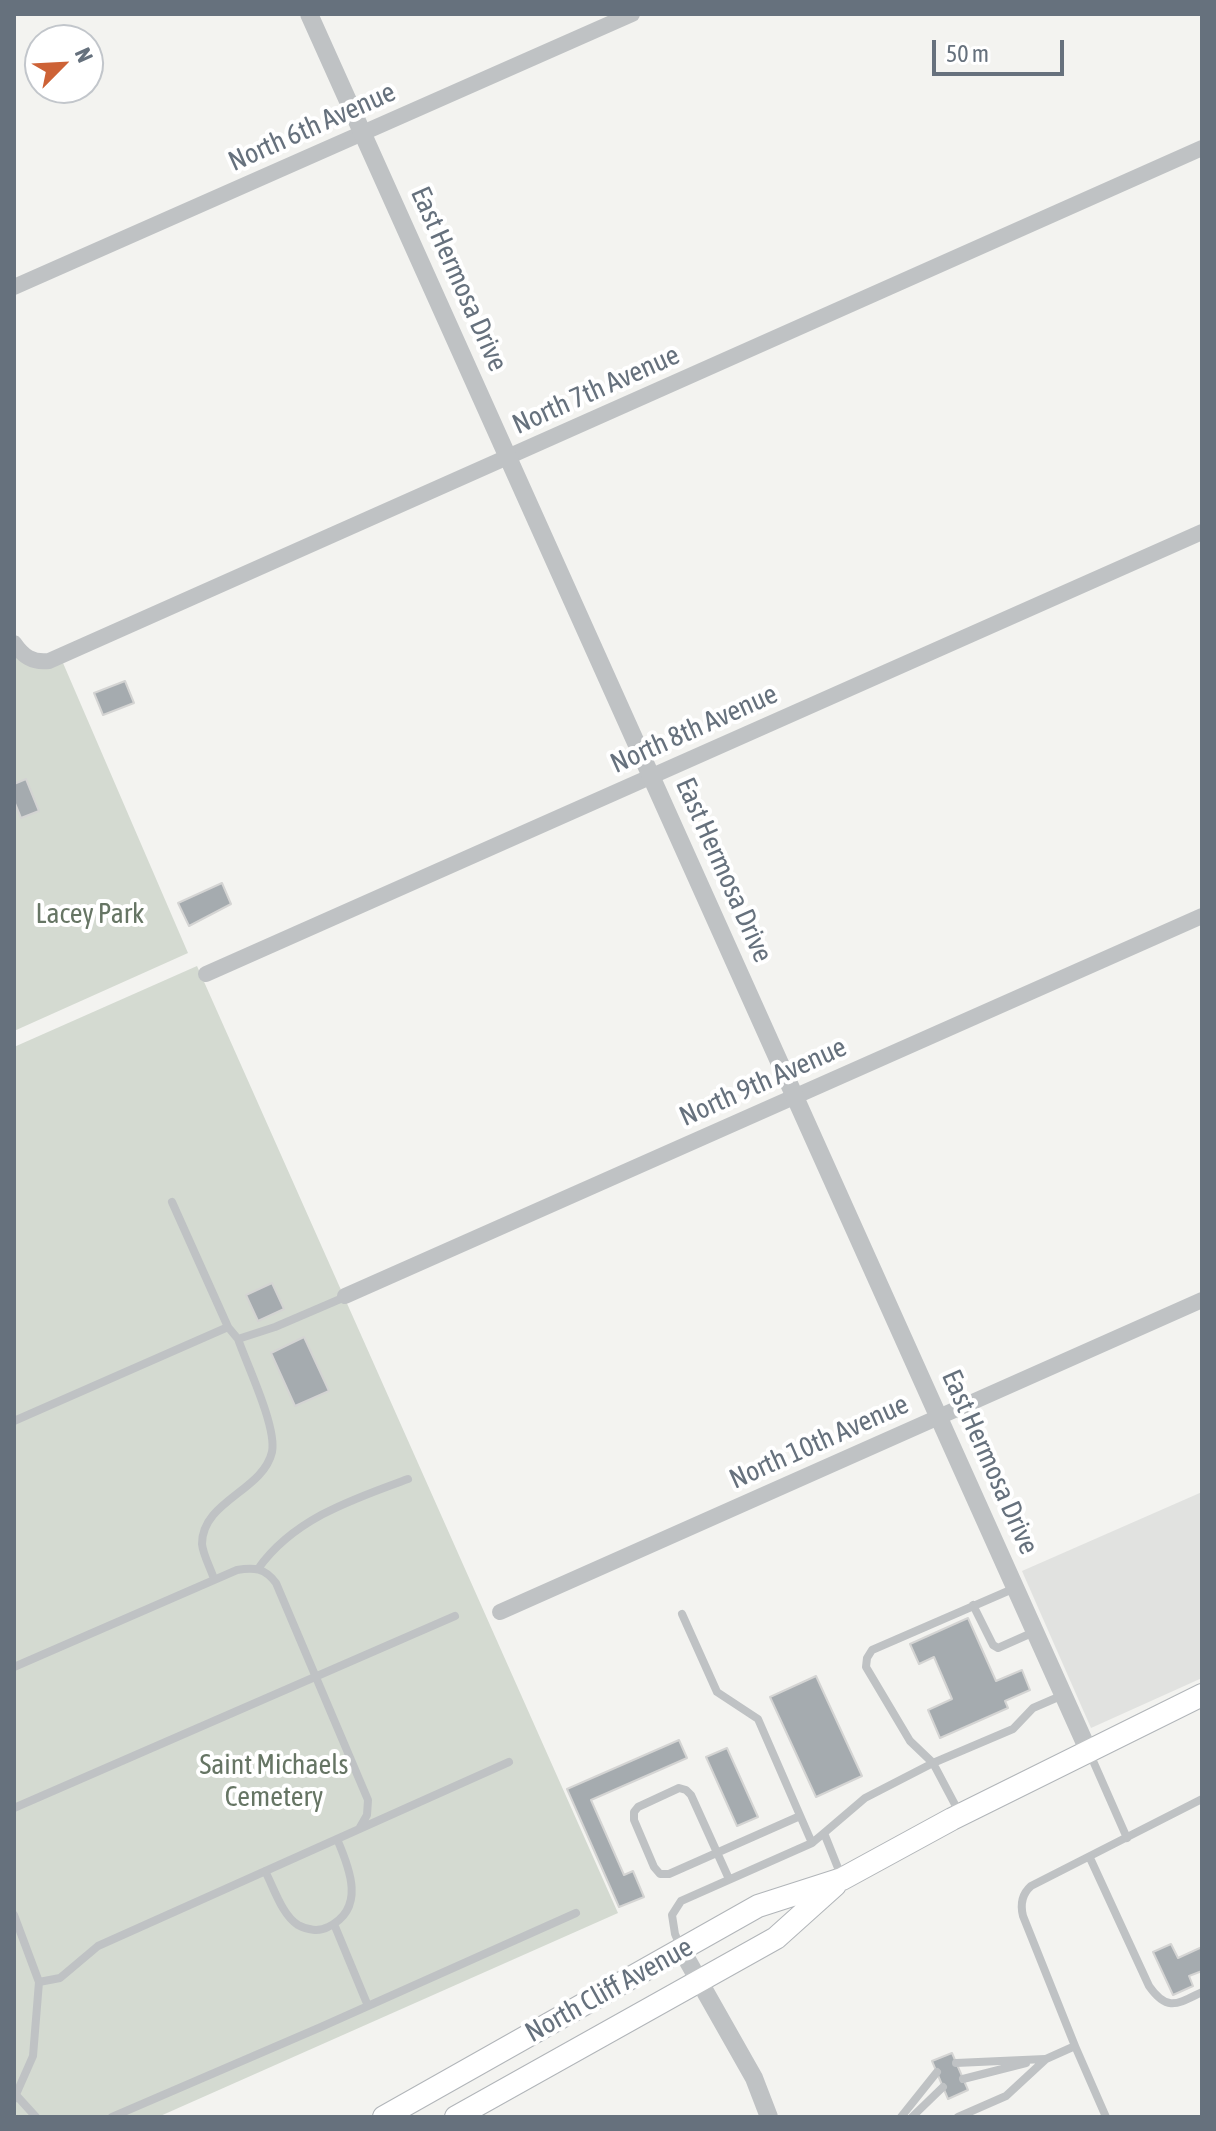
<!DOCTYPE html>
<style>
body{margin:0}
#map{position:relative;width:1216px;height:2131px;overflow:hidden;background:#f3f3f0;font-family:"Asap Condensed",sans-serif}
canvas{display:block}
.frame{position:absolute;inset:0;border:16px solid #66717d;pointer-events:none}
.north{position:absolute;left:24px;top:24px;width:80px;height:80px;box-sizing:border-box;background:#fff;border:2px solid #c2c6cb;border-radius:50%;rotate:66deg;font-size:22px;font-weight:700;line-height:32px;text-align:center;color:#66717d}
.north::after{content:'';display:block;margin:auto;width:28px;height:36px;background:#cd6236;clip-path:polygon(50% 0,100% 100%,50% 72%,0 100%)}
.scale{position:absolute;left:932px;top:40px;width:132px;height:36px;box-sizing:border-box;border:4px solid #66717d;border-top:0;padding-left:10px;font-size:24px;line-height:28px;white-space:nowrap;color:#66717d;-webkit-text-stroke:6px #fff;paint-order:stroke}
</style>
<div id="map">
<canvas width="1216" height="2131"></canvas>
<div class="frame"></div>
<div class="north">N</div>
<div class="scale">50 m</div>
</div>
<script>
const ctx = document.querySelector('canvas').getContext('2d');
ctx.lineJoin = 'round';
function paint(path, color) { ctx.fillStyle = color; ctx.fill(path, 'evenodd'); }
function strokePath(path, color, width, dash) { ctx.strokeStyle = color; ctx.lineWidth = width; ctx.lineCap = dash ? 'butt' : 'round'; ctx.setLineDash(dash || []); ctx.stroke(path); }
function label(font, color, halo, rows, align = 'center') {
  ctx.font = font + ' "Asap Condensed",sans-serif'; ctx.lineWidth = 8; ctx.setLineDash([]); ctx.textBaseline = 'middle'; ctx.strokeStyle = halo; ctx.fillStyle = color; for (const [text, x, y, turn = 0] of rows) {
    ctx.save(); ctx.translate(x, y); ctx.rotate((+turn || 0) * Math.PI / 180); ctx.textAlign = isNaN(turn) ? turn : align; if (halo) ctx.strokeText(text, 0, 0); ctx.fillText(text, 0, 0); ctx.restore();
  }
}
paint(new Path2D(`
 M1202 1492V1678L1091 1728 1022 1571Z`), '#e1e2e0');
paint(new Path2D(`
 M21 654 60 656 188 953 14 1031V657Z
 M197 966 618 1913 158 2117H14V1047Z`), '#d4dad1');
const building = new Path2D(`
 M125 681 134 703 103 715 94 693Z
 M26 779 39 811 21 818 14 801V784Z
 M222 883 231 904 189 926 178 903Z
 M272 1283 284 1309 258 1321 246 1295Z
 M304 1337 329 1391 295 1406 271 1353Z
 M968 1618 996 1681 1022 1670 1030 1690 1005 1701 1008 1708 940 1738 928 1710 952 1699 934 1657 919 1664 910 1644Z
 M816 1676 862 1776 816 1797 770 1697Z
 M679 1740 687 1758 591 1800 624 1875 633 1871 644 1897 619 1907 567 1789Z
 M727 1748 758 1817 737 1826 706 1757Z
 M1171 1944 1178 1958 1202 1947V1971L1189 1976 1193 1986 1173 1995 1153 1952Z
 M952 2053 968 2090 948 2099 932 2061Z`);
paint(building, '#a5abaf');
strokePath(building, '#d4d4d3', 2);
const secondary = new Path2D(`
 M384 2117 758 1906 842 1879 952 1819 1202 1695
 M456 2117 776 1938 835 1885`);
strokePath(secondary, '#b1b5b9', 24);
strokePath(new Path2D(`
 M172 1202 228 1327
 M238 1339 275 1327 345 1297
 M14 1421 228 1327 238 1339C247 1365 277 1427 272 1452 263 1491 202 1501 202 1544 203 1555 211 1569 214 1579
 M258 1569C293 1519 353 1499 408 1479
 M973 1605 993 1645 998 1648 1034 1632
 M682 1614 717 1692 758 1719 812 1843
 M14 1667 237 1570C254 1567 265 1568 276 1583L368 1800 367 1815 359 1829
 M1090 1754 1127 1838
 M14 1808 455 1616
 M960 1814 933 1763 1013 1729 1033 1708 1063 1695
 M824 1833 865 1798 933 1763 910 1741 866 1667 867 1658 872 1650 1015 1588
 M1090 1858 1149 1986C1167 2012 1177 2004 1202 1992
 M265 1871C274 1888 282 1915 298 1925 307 1930 319 1932 328 1927 366 1909 350 1869 337 1839
 M729 1879 691 1795 686 1790 679 1788 638 1807 634 1812V1820L654 1867 660 1874H669L800 1816
 M14 1915 39 1982 33 2056 14 2099
 M334 1924 368 2006
 M681 1948 675 1934 672 1915 681 1901 812 1843 824 1833 842 1878
 M39 1982 60 1978 98 1946 509 1762
 M1075 2046 1106 2117
 M956 2063 1045 2059
 M963 2079 1026 2063
 M16 2095 36 2117
 M112 2117 321 2027 576 1913
 M901 2117 937 2072
 M912 2117 943 2087
 M958 2117 1006 2096 1046 2059 1075 2046 1023 1916C1020 1904 1022 1894 1031 1886L1202 1799`), '#bfc2c4', 8);
strokePath(new Path2D(`
 M14 287 632 14
 M14 643C23 656 32 663 49 661L1202 148
 M206 974 1202 532
 M345 1296 1202 916
 M500 1612 1202 1300`), '#bfc2c4', 16);
strokePath(new Path2D(`
 M309 14 1088 1750
 M681 1949 754 2078 769 2117`), '#bfc2c4', 18);
strokePath(secondary, '#fff', 22);
label('28px', '#66717d', '#fff', [
 ["North 6th Avenue",312,127,-24],
 ["East Hermosa Drive",459,279,66],
 ["North 7th Avenue",596,390,-24],
 ["North 8th Avenue",694,729,-24],
 ["East Hermosa Drive",724,870,66],
 ["North 9th Avenue",763,1082,-24],
 ["North 10th Avenue",819,1442,-24],
 ["East Hermosa Drive",990,1462,66],
 ["North Cliff Avenue",609,1990,-29]
]);
label('28px', '#667564', '#fff', [
 ["Lacey Park",90,914],
 ["Saint Michaels",274,1765],
 ["Cemetery",274,1797]
]);
</script>
